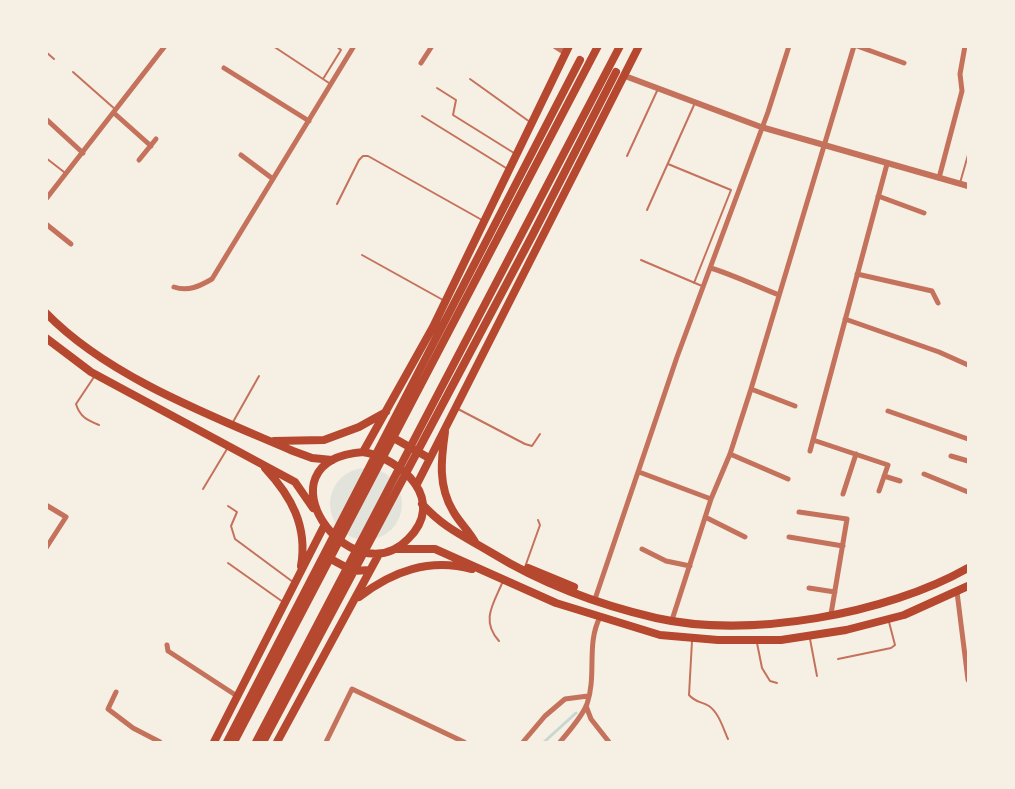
<!DOCTYPE html>
<style>
body{margin:0}
#map{position:relative;width:1015px;height:789px;overflow:hidden;background:#f6efe4;font-family:"Fira Sans Condensed",sans-serif}
canvas{display:block}
.frame{position:absolute;inset:0;border:48px solid #f6efe4;pointer-events:none}
</style>
<div id="map">
<canvas width="1015" height="789"></canvas>
<div class="frame"></div>
</div>
<script>
const ctx = document.querySelector('canvas').getContext('2d');
ctx.lineJoin = 'round';
function paint(path, color) { ctx.fillStyle = color; ctx.fill(path, 'evenodd'); }
function strokePath(path, color, width, dash) { ctx.strokeStyle = color; ctx.lineWidth = width; ctx.lineCap = dash ? 'butt' : 'round'; ctx.setLineDash(dash || []); ctx.stroke(path); }
paint(new Path2D(`
 M330 504a36 36 0 1 1 72 0a36 36 0 1 1-72 0Z`), '#e2e4dc');
strokePath(new Path2D(`
 M544 742 576 713`), '#c9d6d2', 3);
strokePath(new Path2D(`
 M273 46 329 83
 M46 52 54 59
 M73 72 116 110
 M323 79 341 50 336 46
 M470 79 530 122
 M437 88 456 100 453 115 514 153
 M422 116 506 168
 M627 156 657 91
 M46 158 64 172
 M668 164 731 190 694 283
 M960 183 968 155
 M337 204 359 160 363 156H368L482 220
 M647 210 694 105
 M362 255 443 300
 M641 260 702 286
 M94 377 76 404C80 417 87 420 99 425
 M458 409 525 444 532 446 540 434
 M233 422 259 376
 M203 489 227 449
 M228 506 237 512 231 526 235 539 293 582
 M228 563 283 602
 M525 567 540 525 538 520
 M810 639 817 676
 M499 641C480 620 494 603 503 581
 M692 641 689 695C696 703 701 701 709 706 719 713 723 728 728 739
 M757 643 762 668 770 681 777 683
 M838 659 891 648 895 645 889 622`), '#c5725c', 2);
strokePath(new Path2D(`
 M857 46 904 63
 M421 63 432 46
 M224 68 309 121
 M114 113 151 146
 M46 119 83 153
 M241 155 273 179
 M139 160 156 139
 M939 178 962 91 960 74 965 46
 M878 196 924 213
 M46 199 165 46
 M46 224 71 244
 M711 268C736 276 756 286 779 295
 M857 274 932 291 938 303
 M174 287C188 292 200 286 212 279L354 46
 M845 319 939 352 968 365
 M751 389 795 406
 M888 411 968 439
 M813 440 888 465 879 491
 M810 451 887 164
 M730 454 788 479
 M951 456 968 461
 M639 472 711 499
 M924 474 968 492
 M884 476 900 481
 M843 494 856 454
 M46 505 66 517 46 548
 M799 512 847 519 831 614
 M705 517 745 537
 M789 537 843 546
 M642 549 666 561 690 566
 M809 588 835 592
 M957 592 968 680
 M595 599 677 357 768 112 789 46
 M672 620 711 499 730 454 751 389 854 46
 M167 645 168 651 237 696
 M116 692 108 709 133 728 160 742
 M586 706 591 719 609 742
 M326 742 352 689 464 742
 M523 742 545 716 565 699 588 696
 M560 742C569 731 582 717 587 704 597 675 586 644 600 617`), '#c5725c', 5);
strokePath(new Path2D(`
 M555 46 566 53
 M625 76 761 127 968 186`), '#c5725c', 6);
strokePath(new Path2D(`
 M46 313C108 377 212 416 293 451L312 458 332 460
 M46 338 91 372 295 482 313 508
 M445 432C441 460 438 486 453 511 459 522 469 531 475 542
 M390 436 429 458
 M274 441 324 440 359 427 386 412
 M363 452 433 327 569 46
 M363 452C403 459 447 501 408 539 350 598 253 461 363 452Z
 M265 468C291 496 308 526 301 566
 M417 484 639 46
 M422 504C445 529 464 536 492 553 541 583 600 605 656 618 749 639 887 614 968 568
 M395 549H435L556 603 660 635 718 640H781L846 630 904 615 968 586
 M327 557 353 571 370 570
 M528 568 574 587
 M359 597C393 571 429 558 472 569
 M214 742 324 526
 M227 742 580 60
 M234 742 598 46
 M256 742 620 46
 M263 742 532 236 616 72
 M277 742 379 554`), '#b5482f', 8);
</script>
